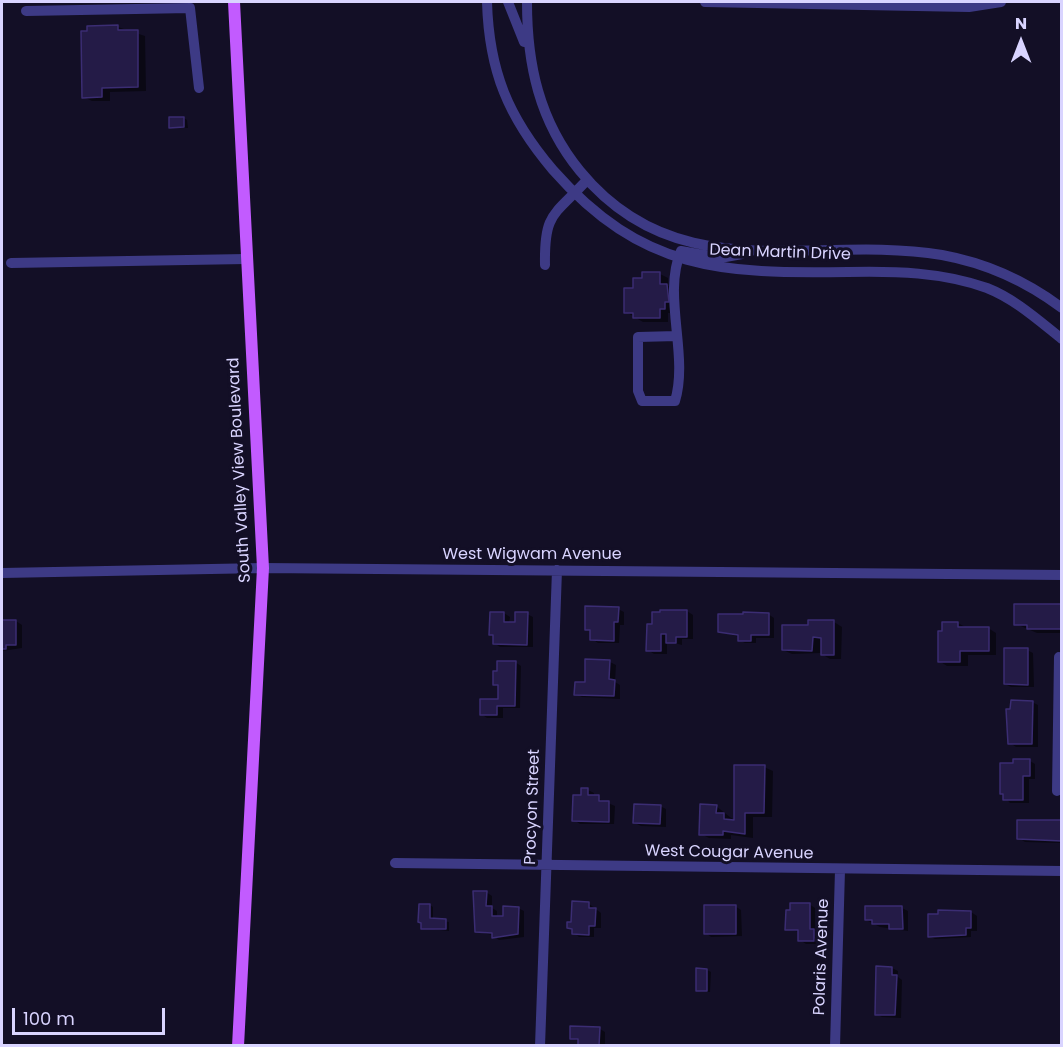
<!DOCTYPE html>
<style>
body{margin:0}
#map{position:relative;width:1063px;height:1047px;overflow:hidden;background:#130f26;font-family:Poppins,sans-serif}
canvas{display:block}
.frame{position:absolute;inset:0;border:3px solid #d9d4ff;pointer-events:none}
.north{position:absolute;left:991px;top:12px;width:60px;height:60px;-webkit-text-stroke:4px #130f26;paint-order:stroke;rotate:0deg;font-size:16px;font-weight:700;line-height:24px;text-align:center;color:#d9d4ff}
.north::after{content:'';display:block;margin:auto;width:21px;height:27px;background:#d9d4ff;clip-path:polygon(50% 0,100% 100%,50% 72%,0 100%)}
.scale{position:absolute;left:12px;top:1008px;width:153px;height:27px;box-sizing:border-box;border:3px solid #d9d4ff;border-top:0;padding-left:8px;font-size:18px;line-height:21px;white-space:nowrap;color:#d9d4ff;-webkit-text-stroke:4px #130f26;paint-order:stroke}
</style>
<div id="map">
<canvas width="1063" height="1047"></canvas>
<div class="frame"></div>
<div class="north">N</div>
<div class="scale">100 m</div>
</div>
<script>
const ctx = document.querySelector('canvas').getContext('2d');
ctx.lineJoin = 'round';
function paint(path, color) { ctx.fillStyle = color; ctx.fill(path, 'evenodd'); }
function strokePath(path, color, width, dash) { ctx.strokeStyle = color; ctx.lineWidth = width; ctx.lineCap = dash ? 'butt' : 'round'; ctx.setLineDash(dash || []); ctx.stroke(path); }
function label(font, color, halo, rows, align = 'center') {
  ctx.font = font + ' Poppins,sans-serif'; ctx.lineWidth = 6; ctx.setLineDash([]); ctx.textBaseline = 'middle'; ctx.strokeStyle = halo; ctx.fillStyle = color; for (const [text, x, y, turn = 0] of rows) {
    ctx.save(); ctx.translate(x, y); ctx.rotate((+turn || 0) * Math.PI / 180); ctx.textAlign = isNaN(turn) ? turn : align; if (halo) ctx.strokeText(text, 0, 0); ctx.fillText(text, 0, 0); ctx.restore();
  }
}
paint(new Path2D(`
 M88 27H118L145 36 146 91 110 92V101H92L84 97Z
 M184 118 187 120 188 128 171 127Z
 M660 274 668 278V286L674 290V313H668V322H643L626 312 635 290Z
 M1062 605V633H1037L1016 624Z
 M618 609 624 612V625H620L619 643H598L592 639V632L586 629Z
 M687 611 693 615V639H682V645L667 641V654H654L648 650 653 625Z
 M504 613 510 617 509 623H516L527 614 533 617V647H500L494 643V636L491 634Z
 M768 614 774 618V638H756V643H745L739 640V637L719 631Z
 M2 621H16L22 625V648L2 651Z
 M834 622 842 627 841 659H830L820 653 792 654 783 650 809 627Z
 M944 623H958L967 628H988L996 633V655H968V666H947L939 661Z
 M1027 650 1033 653 1034 687H1011L1005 684Z
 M515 662 521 666 520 708H503V718H487L481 714 499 701V687L494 684Z
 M610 662 616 665 615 682 620 685V699L582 697 576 694Z
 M1032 702 1038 705V747H1016L1010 743Z
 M1030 761 1035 764V779H1029V803H1010L1001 793Z
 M764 767 773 771 772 817H753V838L731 835V839L709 838 701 834 716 806 735 821Z
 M588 790 594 793V797L615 806 614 824H580L574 820 582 796Z
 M660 806 666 809V827L641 826 635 823Z
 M1062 822V843L1025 842 1019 838Z
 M486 892 492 896V908L497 911V918H505L518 908 524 911V937L499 940 493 935 477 932Z
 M588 903 601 913V928H594V937H579L569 928Z
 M809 904 815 908V931L819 933V944H806L800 940V932L786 929Z
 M430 905 433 907V920L449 922V931L423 928Z
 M735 906 741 910 742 936 711 937 706 933Z
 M902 908 908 911V931L880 927 866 920Z
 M940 912H971L977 916V931H971V937L935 939 929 936Z
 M892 968 898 971V977L902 980 901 1018 882 1017 876 1014Z
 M707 970 711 972 710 992H701L697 990Z
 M600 1029 605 1032V1046H579V1041L571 1038Z`), '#0007');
const building = new Path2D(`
 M118 25V30H138V87L102 88V97L82 98 81 31H87V26Z
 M169 117H184V127L169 128Z
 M642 272H660V284H667L669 302H665V309H660V318H633V313H624V288H633V278H642Z
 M1014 604H1062V629H1027V625H1014Z
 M585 606 619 607 618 622H614V641L590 640V630H585Z
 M660 610H687V637H676V643H666V634H661V651H646L647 624H652V612H660Z
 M490 612H504V622H515V612H528L527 645 493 644V635H489Z
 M743 612 769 613V635H751V641H738V635L718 632V614H743Z
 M2 620H16V645H6V649H2Z
 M808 620H834V655H821V638L813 637 812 651 782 650V625H808Z
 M942 622H958V627H989V651H960V662H938V631H942Z
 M1004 648H1028V685L1004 684Z
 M585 659 610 660 609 679 615 680 614 696 574 695 575 682H585Z
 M497 661H516L515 706H497V715H480V699H498V685H493V671H497Z
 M1011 700 1033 701 1032 744H1008L1006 709H1010Z
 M1013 759H1030V776H1023V800H1003V794H1000V763H1013Z
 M734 765H765L764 813H745V834L723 831V835H699L700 804 717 805 716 813H724V819L734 820Z
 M581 788H588V795H599V801H609V822L572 821 573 795H581Z
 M634 804 661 805 660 824 633 823Z
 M1017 820H1062V841L1017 839Z
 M473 891H487L486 906H492V916H503V906L519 907 518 934 492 938V933L475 932Z
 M572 901 589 902V908H596L595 926H589V935L572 934V929L567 928V922H571Z
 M790 903H810V929H814V941H798V930H785L786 910H790Z
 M419 904H430V918L446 919V929H421V923L418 922Z
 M704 905H736V934H704Z
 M865 906H902L903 929H889V924H872V920H865Z
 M938 910 971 911V928H966V935L928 937V914H938Z
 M876 966 892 967V975H897L895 1015H875Z
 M696 968 707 969V991H696Z
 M570 1026 600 1027 599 1046H570L578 1045V1039H570Z`);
paint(building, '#241b47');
strokePath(building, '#3b2d73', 1.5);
strokePath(new Path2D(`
 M487 2C489 71 508 117 553 170 642 271 722 274 848 272 895 271 942 272 987 288 1015 299 1038 320 1062 339
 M508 2 524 42
 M527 2C527 64 539 121 580 171 679 292 813 233 942 255 986 263 1026 281 1062 308
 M705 2 969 7 1001 2
 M26 11 190 8 199 88
 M11 263 246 259
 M545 265C544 212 554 216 587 180
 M677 336 638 337V391L642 401H675C689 355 662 295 681 251L720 258 742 254
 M2 573 263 568 1062 575
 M1057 791 1059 657
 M395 863 1062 871
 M540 1046 557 570
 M835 1046 840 870`), '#3d3a85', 10);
strokePath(new Path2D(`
 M234 2 263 568 238 1046`), '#c25bff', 12);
label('16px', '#d9d4ff', '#130f26', [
 ["Dean Martin Drive",780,253,2],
 ["South Valley View Boulevard",240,470,-93],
 ["West Wigwam Avenue",532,555],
 ["Procyon Street",533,807,-88],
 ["West Cougar Avenue",729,853,1],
 ["Polaris Avenue",822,957,-88]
]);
</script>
